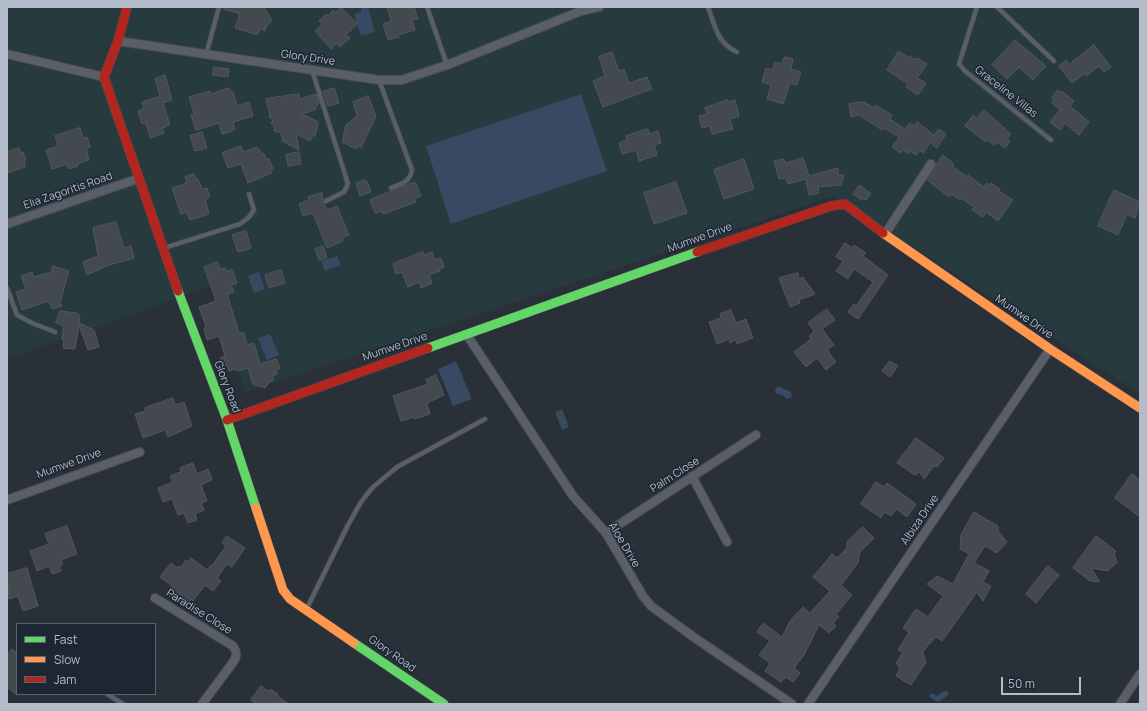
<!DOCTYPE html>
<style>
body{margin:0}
#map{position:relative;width:1147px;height:711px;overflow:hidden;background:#2a3038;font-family:Manrope,sans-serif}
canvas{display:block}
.frame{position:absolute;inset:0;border:8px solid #b4bcc9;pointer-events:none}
.legend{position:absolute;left:16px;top:623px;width:140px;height:72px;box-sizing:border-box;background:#1d2633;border:1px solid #59626f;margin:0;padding:5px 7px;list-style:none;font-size:12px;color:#b4bcc9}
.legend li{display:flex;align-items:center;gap:8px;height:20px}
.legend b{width:20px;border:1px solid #59626f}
.scale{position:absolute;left:1001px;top:677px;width:80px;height:18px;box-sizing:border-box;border:2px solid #b4bcc9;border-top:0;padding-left:5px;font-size:12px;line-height:14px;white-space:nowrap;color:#b4bcc9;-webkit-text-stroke:3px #1d2633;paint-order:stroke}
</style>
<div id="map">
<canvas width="1147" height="711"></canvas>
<div class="frame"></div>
<ul class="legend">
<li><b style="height:5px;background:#63d668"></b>Fast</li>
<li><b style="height:5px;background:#ff974d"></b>Slow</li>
<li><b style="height:5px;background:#b3261e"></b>Jam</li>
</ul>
<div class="scale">50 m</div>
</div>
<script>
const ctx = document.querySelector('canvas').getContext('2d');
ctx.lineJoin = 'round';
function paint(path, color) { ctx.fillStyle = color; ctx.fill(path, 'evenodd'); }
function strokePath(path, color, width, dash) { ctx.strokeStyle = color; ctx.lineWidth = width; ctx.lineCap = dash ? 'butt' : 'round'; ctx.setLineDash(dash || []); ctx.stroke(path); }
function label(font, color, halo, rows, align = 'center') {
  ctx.font = font + ' Manrope,sans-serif'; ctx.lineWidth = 3; ctx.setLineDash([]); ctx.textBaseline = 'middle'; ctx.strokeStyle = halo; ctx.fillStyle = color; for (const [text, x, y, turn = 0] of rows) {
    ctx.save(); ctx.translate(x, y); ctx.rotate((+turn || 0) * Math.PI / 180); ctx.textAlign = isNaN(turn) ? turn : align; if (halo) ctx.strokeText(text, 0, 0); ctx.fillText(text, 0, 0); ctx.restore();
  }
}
paint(new Path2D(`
 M7 7H1140V394L834 196 245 392 212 286 7 359Z`), '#273a3e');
paint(new Path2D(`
 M360 7H368L375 32 361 36 354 14 362 12Z
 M581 94 607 171 451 224 426 146Z
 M337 256 341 265 325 271 321 261Z
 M259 272 265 289 254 293 248 276Z
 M270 334 279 355 267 360 258 338Z
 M456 361 472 399 453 406 438 369Z
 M778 386 791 392 792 397 787 399 782 395 776 394 775 390Z
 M562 409 569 427 562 430 555 412Z
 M944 691 949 692 947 696 938 702 929 697 931 693 937 696Z`), '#384963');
const building = new Path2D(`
 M225 7H264L272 21 267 25 265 31 260 29 258 35 235 28 240 14 224 9Z
 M341 7 357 24 346 35 350 38 340 47 337 43 331 49 315 31 322 24 319 21 326 14 328 16 333 10 335 12Z
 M387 7H414L418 19 412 20 415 30 398 35 399 37 388 40 383 24 391 21Z
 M1015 40 1046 66 1033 80 1019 67 1007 79 992 65Z
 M1094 45 1111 67 1104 72 1099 66 1086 76 1084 74 1072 83 1059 66 1066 60 1069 64Z
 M899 51 909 58V56L915 60 917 58 927 64 917 78 926 83 918 95 906 87 908 84 887 70Z
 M612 52 619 71 624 69 629 83 647 77 652 89 603 107 593 81 605 76 599 57Z
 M785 57 793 59 791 69 801 72 797 85 790 83 783 104 767 99 771 85 762 82 766 68 772 70 775 62 781 64Z
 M214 67 229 69 228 77 213 75Z
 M165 75 172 100 163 103 170 125 162 128 164 133 150 138 146 123 142 124 138 111 144 109 142 102 160 96 155 79Z
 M229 88 231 92H233L237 106 249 102 253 116 233 122 235 130 222 134 219 123 196 130 191 115 194 114 189 97 210 91 211 94Z
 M334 88 339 103 328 106 323 92Z
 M1058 90 1061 92 1062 91 1074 101 1070 106 1089 122 1079 135 1065 123 1060 130 1050 122 1060 110 1052 103 1054 100 1052 98Z
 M299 94 300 99 316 94 319 102 315 110 302 114 318 122V125L315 136 313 135 310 141 296 134 299 150 282 141 283 137 281 136 282 133 274 131 275 128 271 123 273 120 269 117 270 115 266 99Z
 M368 96 376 116 361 148 357 146 356 149 342 142 346 125 357 116 353 102Z
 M728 100V102L735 100 739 116 730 119 733 129 712 134 710 126 702 128 699 116 707 114 705 108Z
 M864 102 874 108 876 105 892 115 890 119 905 129 910 123 914 126 917 122 934 135 939 129 946 134 937 148 930 143 923 153 920 150 916 155 910 151 908 154 903 150 901 153 892 147 899 137 884 128 882 130 859 115 851 117 849 104Z
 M984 110 1011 134 1007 139 1010 141 1005 148 997 142 994 145 988 140 986 142 965 126 973 115 977 118Z
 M80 128 83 138 87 137 90 147 86 148 89 160 77 164 78 166 69 169 67 164 52 169 46 150 58 146 55 136Z
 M648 129 649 134 658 131 661 143 654 145 657 155 639 161 636 150 622 154 619 143 627 140 626 136Z
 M202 132 207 148 195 151 190 136Z
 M241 146 244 152 257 147 262 154H264L267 160 269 159 273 169 270 170 272 173 248 183 241 164 228 168 222 153Z
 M19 148 21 153 23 152 26 161 24 162 25 167 7 173V152Z
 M299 152 301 164 288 166 286 155Z
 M943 155 954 164 952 166 967 177 968 175 984 187 987 183 990 185 991 183 1000 189 999 191 1013 200 998 221 986 212 983 217 972 210 974 207 961 198 960 200 951 194 949 197 927 180Z
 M803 158 809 176 838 168V175H844L841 185 818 187 819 193 809 195 806 179 788 184 786 178 779 179 774 161 784 159 785 163Z
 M744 159 754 189 724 199 714 170Z
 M194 174 196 179H198L202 189 207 188 210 197 205 199 209 214 190 220 187 212 181 214 172 188 187 183 185 177Z
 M365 180V182L367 181 371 192 360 196 356 183Z
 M676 182 687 213 654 224 644 193Z
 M412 183H416L421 196 414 199 416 202 383 214 382 211 375 213 370 200Z
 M860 185 871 194 866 200 863 198 862 200 853 194Z
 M1114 190 1140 202 1135 218 1127 214 1118 235 1098 226Z
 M322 193 323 202 327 210 337 206 349 235 342 238 343 241 327 248 313 213 303 216 299 204 309 200 308 197Z
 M116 222 124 248 131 246 134 258 109 265 87 275 83 262 98 256 93 228Z
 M246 231 251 248 238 252 232 235Z
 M845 243 852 248 854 245 866 253 863 256 888 275 858 319 848 312 854 304 856 306 873 282 854 269 848 279 836 271 843 261 836 257Z
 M323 246 327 258 319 260 315 249Z
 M423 252 424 255 432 252 435 260 441 258 444 267 439 269 440 271 429 275 432 283 421 288 419 282 408 287 402 272 396 274 393 264Z
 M217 262 220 269 225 268 226 271 232 270 237 283 231 285 234 292 227 294 239 333H244L247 345 254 343 260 364 276 359 280 368 276 370 277 374 272 376 274 380 269 382 265 388 253 384 248 368 237 371 236 369 229 371 227 365 223 366 220 358 225 356 219 336 207 340 204 328 206 327 199 307 216 301 204 267Z
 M53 266 69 271 60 302 62 306 52 309 49 301 22 310 16 292 26 289 21 276 32 272 33 277 51 272Z
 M281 270 285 283 269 288 265 275Z
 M798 273 799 279 803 277 815 294 799 300 800 303 790 307 779 278Z
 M827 309 835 320 822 329 834 345 827 350 836 362 826 370 817 358 806 367 794 352 811 339 809 336 814 331 808 323Z
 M731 310 736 323 746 319 753 338 737 344 736 340 730 343 729 339 717 344 709 322 721 318 720 314Z
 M60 311 77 313 80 316 79 323 94 330 99 347 88 350 79 325 75 349 63 348 64 340H62L64 326 56 323Z
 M890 361 898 366 890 377 882 371Z
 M436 375 444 395 427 403 430 414 414 419V417L401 421 393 396 428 384 426 380Z
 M173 398 175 405 184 402 192 426 168 437 165 430 143 438 135 414 146 411 145 408Z
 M916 438 944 458 937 467 934 466 924 479 920 472 915 475 897 463Z
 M193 463 197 474 208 469 212 480 201 485 207 501 201 503 204 510 195 514 197 520 188 523 184 513 178 515 172 499 163 502 158 488 173 482 170 476 181 472 180 468Z
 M1132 474 1140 480V517L1115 498Z
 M876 482 884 487 887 483 916 504 907 517 896 509 891 516 884 512 881 518 861 504Z
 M974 512 998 526V531L1007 542 997 553 985 546 974 563 989 571 983 582 991 586 983 601 977 592 942 641 936 637 927 646 923 652 926 662 911 685 896 676 900 668 896 663 903 652 898 650 909 632 903 628 916 609 928 617 943 596 927 584 937 576 953 584 969 554 960 549 961 535Z
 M67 526 77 554 61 560 63 564 59 566 61 571 52 574 49 566 37 571 30 551 49 544 45 534Z
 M863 527 874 538 860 552 858 563 841 585 852 595 836 614 839 617 833 623 836 626 829 633 819 625 804 655 794 668 800 673 793 682 786 677 781 682 765 671 770 663 759 655 770 641 757 632 763 623 782 637 790 621 803 607 810 613 830 591 813 577 832 554 837 558 847 548V542Z
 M227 536 245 548 232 567 227 564 217 578 221 581 213 591 205 585 193 601 191 599 185 607 166 593 172 586 160 577 171 563 177 568 179 566 181 567 186 560 189 562 191 558 207 570 211 565 212 566 226 546 222 543Z
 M1096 536 1116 551 1114 554 1117 562 1108 571 1091 568 1100 582 1090 581 1073 568Z
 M1048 566 1059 575 1036 603 1026 594Z
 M27 568 38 606 23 611 18 596 9 599 7 574Z
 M12 649 17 653V695L7 687V656Z
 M261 686 268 691 270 689 278 694 277 696 289 704H257L251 700Z`);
paint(building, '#444950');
strokePath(building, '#52575f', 1);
const lane = new Path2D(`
 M427 7 447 65
 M708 7C715 26 717 43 737 52
 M977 7 959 64 965 71 1051 140
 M997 7 1054 61
 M206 55 219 7
 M312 70 348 184 344 192 326 201
 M379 80 412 170C410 182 401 184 391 188
 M164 248 240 224 249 217 254 210 249 194
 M7 288 17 315 32 323 55 332
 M307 608 348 525 361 502 372 488 397 467 485 419
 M107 694 123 704`);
const street = new Path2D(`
 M118 41 379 80H402L447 65 581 11 599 7
 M7 54 104 77
 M7 224 137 179
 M885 234 931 164
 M467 335 573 496 606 533 643 596 651 606 695 638 792 704
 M692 476 727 542
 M7 500 140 452
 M606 533 756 435
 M155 598 233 646C237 652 237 655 234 661L202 704
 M808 704 1050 349
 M1120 704 1140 674`);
const fast = new Path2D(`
 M178 291 227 420 256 508
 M428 348 697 252
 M354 643 444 704`);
const slow = new Path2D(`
 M883 233 1050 349 1140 408
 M256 508 283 590 290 599 354 643`);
const jam = new Path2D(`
 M127 7 118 41 104 77 178 291
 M697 252 831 206 845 204 883 233
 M227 420 428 348`);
strokePath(lane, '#484c53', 5.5);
strokePath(street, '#484c53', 10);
strokePath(fast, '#484c53', 10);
strokePath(slow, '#484c53', 10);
strokePath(jam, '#484c53', 10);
strokePath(lane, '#5a5e66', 4);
strokePath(street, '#5a5e66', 8);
strokePath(fast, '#63d668', 9);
strokePath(slow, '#ff974d', 9);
strokePath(jam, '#b3261e', 9);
label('11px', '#b4bcc9', '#1d2633', [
 ["Glory Drive",308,58,8],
 ["Graceline Villas",1006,92,38],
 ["Elia Zagoritis Road",68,191,-19],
 ["Mumwe Drive",700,238,-20],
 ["Mumwe Drive",1024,317,35],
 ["Mumwe Drive",395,347,-19],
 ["Glory Road",227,387,69],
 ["Mumwe Drive",69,464,-20],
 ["Palm Close",675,475,-33],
 ["Albiza Drive",920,520,-56],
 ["Aloe Drive",624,545,59],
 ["Paradise Close",199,612,32],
 ["Glory Road",392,654,35]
]);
</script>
